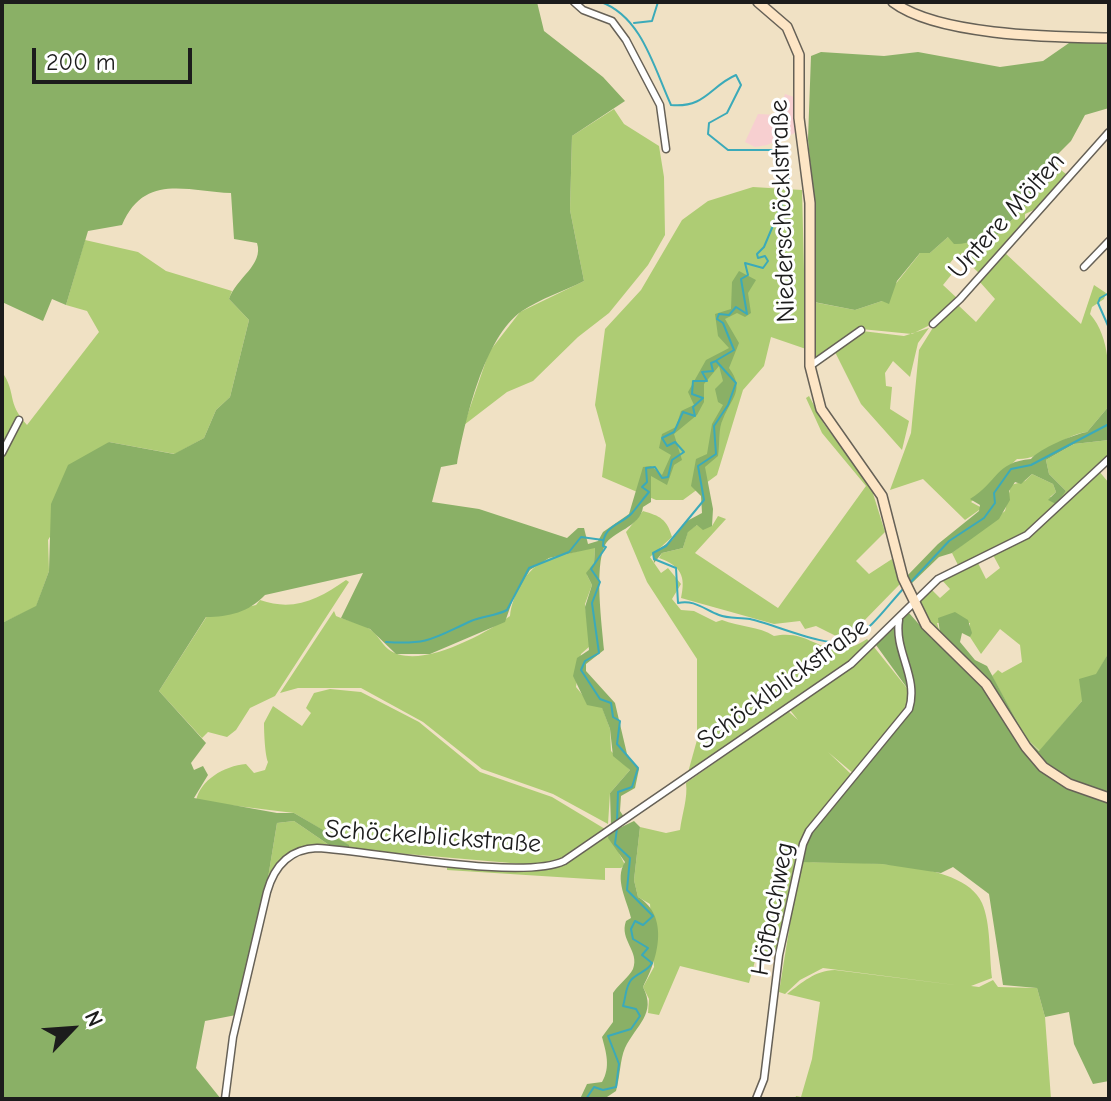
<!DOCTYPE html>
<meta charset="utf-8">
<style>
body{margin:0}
#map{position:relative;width:1111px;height:1101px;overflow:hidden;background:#f0e1c4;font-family:"Comic Neue",sans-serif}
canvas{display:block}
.frame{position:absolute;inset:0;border:4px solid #1c1c1c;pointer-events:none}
.north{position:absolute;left:32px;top:989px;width:80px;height:80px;-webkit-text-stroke:6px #fff;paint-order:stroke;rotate:65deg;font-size:22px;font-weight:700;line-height:32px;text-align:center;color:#1c1c1c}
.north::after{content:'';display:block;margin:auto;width:28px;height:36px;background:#1c1c1c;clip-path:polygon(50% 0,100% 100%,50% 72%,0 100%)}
.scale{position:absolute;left:32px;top:48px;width:160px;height:36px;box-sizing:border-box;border:4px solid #1c1c1c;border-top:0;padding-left:10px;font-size:24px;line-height:28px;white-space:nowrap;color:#1c1c1c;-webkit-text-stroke:6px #fff;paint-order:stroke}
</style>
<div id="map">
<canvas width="1111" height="1101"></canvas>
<div class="frame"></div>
<div class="north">N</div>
<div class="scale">200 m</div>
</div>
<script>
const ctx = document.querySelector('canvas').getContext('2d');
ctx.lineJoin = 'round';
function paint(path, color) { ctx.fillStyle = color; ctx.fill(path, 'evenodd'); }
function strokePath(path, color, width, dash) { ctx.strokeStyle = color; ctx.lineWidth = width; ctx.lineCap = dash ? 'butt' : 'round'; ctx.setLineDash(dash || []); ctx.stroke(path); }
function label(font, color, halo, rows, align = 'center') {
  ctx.font = font + ' "Comic Neue",sans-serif'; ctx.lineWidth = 6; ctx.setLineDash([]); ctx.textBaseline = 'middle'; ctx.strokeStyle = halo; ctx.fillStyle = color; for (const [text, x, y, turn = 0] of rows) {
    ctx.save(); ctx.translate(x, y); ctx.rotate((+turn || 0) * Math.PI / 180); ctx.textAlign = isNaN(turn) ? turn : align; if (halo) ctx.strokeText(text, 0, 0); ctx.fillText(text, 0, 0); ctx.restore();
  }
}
paint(new Path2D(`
 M785 94 794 97 795 133 767 145 755 147 745 142 758 114 778 115Z`), '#f7cfd0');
paint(new Path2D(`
 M614 109 624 124 659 146 664 177 665 235 648 265 609 313 578 337 533 381 507 392 464 425 489 352 520 312 584 281 570 210 572 136Z
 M1061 170 1066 174 1036 209 1025 214V221L980 274 958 253 950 263 956 269 943 285 958 299 928 326 912 334 861 329 814 362 813 302 855 310 882 301 921 252 930 253 948 237 996 236Z
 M753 187 802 190 806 349 771 337 764 366 743 390 717 475 683 500H656L602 477 606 445 595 405 605 329 641 290 682 220 708 201Z
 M85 240 138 252 166 271 232 291 229 299 249 320 230 397 216 410 204 438 175 454 109 442 48 540 49 571 36 607 2 623V372C17 393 6 402 27 425L99 332 87 311 66 305Z
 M1004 252 1081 324 1094 285 1106 293 1104 299 1092 307 1090 314C1111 338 1109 375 1109 406L1087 432C1061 435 1044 460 1017 459L971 502 982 508 965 520 923 479 890 490 911 433 919 350 934 326 957 304 976 322 995 299 979 281Z
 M929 328 918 343 910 377 893 361 885 373 886 386 892 387 890 409 909 421 902 450 861 404 834 350 862 331 904 336Z
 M809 396 824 424 871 487 885 532 856 561 869 574 892 559 900 584 855 630 840 638 816 626 805 629 800 621 774 624 681 598C686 576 681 566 659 558L662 553 683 548 688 531 697 525 712 526 718 516 726 519 695 553 778 608 866 486 822 433 806 398Z
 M1109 440V456L1025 533 999 549 958 565 952 553 1005 511 1011 485 1025 481 1032 474 1053 484 1056 492 1050 497 1059 498 1066 491 1049 474 1046 460 1074 444Z
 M1098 470 1109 483V652L1082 701 1040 751 1026 738 992 676 998 670 1002 673 1022 662 1020 645 1000 629 981 654 970 637V623H937L940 633 929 624 919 603 931 589 940 598 950 589 941 579 977 561 986 579 1000 568 993 555 1027 536Z
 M643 511C660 516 667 519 672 537L650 557 661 573 668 568 681 584 672 599 681 610 694 611 716 622 722 620C739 627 759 626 774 636 814 627 825 667 867 639L870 642 862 653 687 776 697 740V659L647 582 626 532Z
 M586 548H595L594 563 587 575 592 585 585 604 590 646 581 654 576 687 591 705 602 707 610 729 611 751 630 770 610 793 608 824 553 794 482 769 423 722 361 688H298L280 693 334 611 336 616C347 621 362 623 371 630 378 635 381 643 388 649 417 672 485 634 510 616 512 595 527 567 548 559 560 554 574 554 586 548Z
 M346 580 349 582 275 696 250 708 236 730 227 737 208 732 202 738 159 691 207 616 256 605 260 600C294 612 319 599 346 580Z
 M874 647 910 692 908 707 854 774 828 752 852 775 806 831 777 952 755 961 749 983 680 966 659 1015 648 1013 649 999 643 987 654 967 650 904 638 897 634 880 640 827 666 833 680 830C682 814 688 798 686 783L788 711 798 720 790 710Z
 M330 689 361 692 419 722 480 772 552 797 605 829 559 861 534 865 349 849 348 845 294 813 196 801C200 780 224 766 246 764L254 773 265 770 268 762C265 755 264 732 264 723L273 706 302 726 311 713 306 708 314 693Z
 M294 821 332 847C299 844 280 853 267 884L277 823Z
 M609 833 625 865 621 868H605V880L447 870V863L553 868Z
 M800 862C843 863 962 857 982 903 991 924 989 955 992 978L971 986 979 987 993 980 998 987 1037 988 1045 1017 1051 1099H795L796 1096 801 1097 812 1059 820 1002 787 994C803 982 814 971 835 970L963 986 823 968 800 980 785 994 779 992Z`), '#aecc74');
paint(new Path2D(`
 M2 2H537L544 31 603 77 625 101 572 136 570 210 584 281C564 291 540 299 522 311 484 337 465 421 457 464L441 467 432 502 479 509 567 538 578 528H584L588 544 598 541 603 532 629 514 643 467 651 466 662 475 671 455 659 448 662 434 676 427 681 411 694 405 688 392 706 360 729 348 718 336 715 314 731 309 732 282 739 271 756 280 748 293 751 313 745 317 737 313 725 319 739 343 729 368C745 390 732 397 723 419 718 428 720 445 718 456L705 467 713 509 712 526 703 530 697 525 688 532 683 548 662 553 654 563 653 553 672 540 687 521 702 513 701 496 691 486 696 459 707 454 712 424 723 405 718 402 715 389 723 381 719 366 704 384V402L697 415 674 434 682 460 674 465 667 485 651 476V502L643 507C641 527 611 532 605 545 594 568 602 625 604 650L586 664V671L615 703 627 754 639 769 635 788 621 796 620 811 624 817 611 825 610 793 630 770 613 756 610 729 602 708 587 705 573 676 577 658 589 650 585 607 592 585 586 573 594 563 595 548 549 558 530 570 513 599 505 622 430 654H396L370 629 341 618 363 573 265 595C249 612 229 617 206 617L159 691 206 743 191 763 194 770 203 766 208 775 194 798 277 813H294L349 845V849L332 847 294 821 277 823 267 884 236 1015 205 1021 196 1068 221 1099H2V623L36 606 49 571 51 504 68 465 109 442 174 454 204 438 216 410 230 397 249 320 229 299C236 278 264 265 257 243L234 239 231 193C186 191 144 173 122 225L88 231 66 305 52 299 43 321 2 302Z
 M1069 43H1109V108L1085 115 1071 141 1054 158 1061 170 996 236C979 235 971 245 954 244L948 237 930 253H920L897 281 889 304 882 301 855 310 814 302 816 227 808 139 811 56 821 52 884 56 918 52 1000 67 1043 61Z
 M1109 406V440L1074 444 1046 460 1049 474 1066 491 1056 504 1048 500 1056 492 1053 484 1032 474 1021 484 1015 482 1009 491 1010 500 999 519 952 553 939 557 911 584 907 576 938 544 979 511 980 505 970 499C998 482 995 462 1031 459 1039 449 1074 434 1087 432Z
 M955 612 968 620 972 633 970 637 962 633 960 642 975 660 987 666 1026 738 1039 751 1082 701 1079 679 1096 674 1109 652V1081L1093 1084 1074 1044 1069 1012 1045 1017 1037 988 1003 985 989 894 953 867 941 873 882 864 800 862 811 833 912 710 910 692 876 645 909 613 932 639 940 633 938 618Z
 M634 821 640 827 634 880 638 897C670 916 658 959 643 987 657 1014 636 1025 625 1048 620 1059 620 1078 616 1091L604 1099H580L587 1084 602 1082C611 1067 606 1052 602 1037L613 1022V993C618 985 629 977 633 969 640 951 619 940 626 921L631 918C627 900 614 879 625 862L608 838 609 833Z`), '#8ab066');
strokePath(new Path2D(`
 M601 2C642 17 654 68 671 105 706 108 710 86 736 75L741 85 727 113 709 123 708 134 728 150H775L784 160 789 178
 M634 23 652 21 658 2
 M1109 293 1100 298 1098 303 1109 328
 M717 360 734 350 723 323 717 319 719 314 729 315 736 307 747 314 741 279 748 275 745 263 763 268 768 261 765 256 758 258 757 254 764 247 785 197
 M717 362 736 383 728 405 714 426 716 454 698 466 704 500 666 546 653 553 654 559 676 568 678 603C694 599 705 610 719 615 728 619 740 617 750 619 771 623 832 651 851 640 873 628 887 606 904 588
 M909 584 949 541 984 518 995 503 994 493 1011 469 1031 465 1109 424
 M386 642C429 645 434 638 471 621 482 616 496 616 507 610L529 568 569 552 581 537 603 540
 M617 822 618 792 632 787 638 768 617 744 620 721 613 717 611 703 600 699 581 670 585 661 599 653 592 603 600 582 591 569 606 547 603 546C603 525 621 525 632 513 638 506 643 499 649 492L642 487 647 482 646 468 655 467 662 478 668 477 672 460 684 452 675 442 667 446 662 438 674 432 683 412 695 416 693 407 703 398 692 394 693 381H707L702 372 713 371 711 363 716 361
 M586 1099 594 1087 603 1090 616 1087 619 1064 608 1036 631 1029 640 1016 636 1009 623 1006C626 997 625 988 631 980 638 972 647 972 652 963L642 955 648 948 633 939 631 929 635 921 643 925 653 916 627 890 630 858 615 844 617 828`), '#3baab9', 2);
const minor = new Path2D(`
 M574 2 583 10 612 21 626 40 660 105 666 149
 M1084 267 1109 241
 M933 324 960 299 1109 132
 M810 366 861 330
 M2 453 19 420
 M225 1099 233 1037 267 892C274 867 289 849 317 848 372 851 521 881 564 861L851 664 938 579 1027 535 1109 459
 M756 1099 764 1079 779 955 803 844 809 831 909 709C919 677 894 652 899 620`);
const secondary = new Path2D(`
 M758 2 787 27 799 55V118L810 203V366L821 409 882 496 903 578 926 625 986 684 1026 747 1043 767 1069 784 1109 798
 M893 2C938 36 1054 37 1109 38`);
strokePath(minor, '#666157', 9);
strokePath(secondary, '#666157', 12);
strokePath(minor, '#fff', 6);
strokePath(secondary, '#fde5c5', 9);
label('26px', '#1c1c1c', '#fff', [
 ["Niederschöcklstraße",783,211,-92],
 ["Untere Mölten",1007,216,-48],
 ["Schöcklblickstraße",783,684,-36],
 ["Schöckelblickstraße",433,837,4],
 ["Höfbachweg",773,909,-79]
]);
</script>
